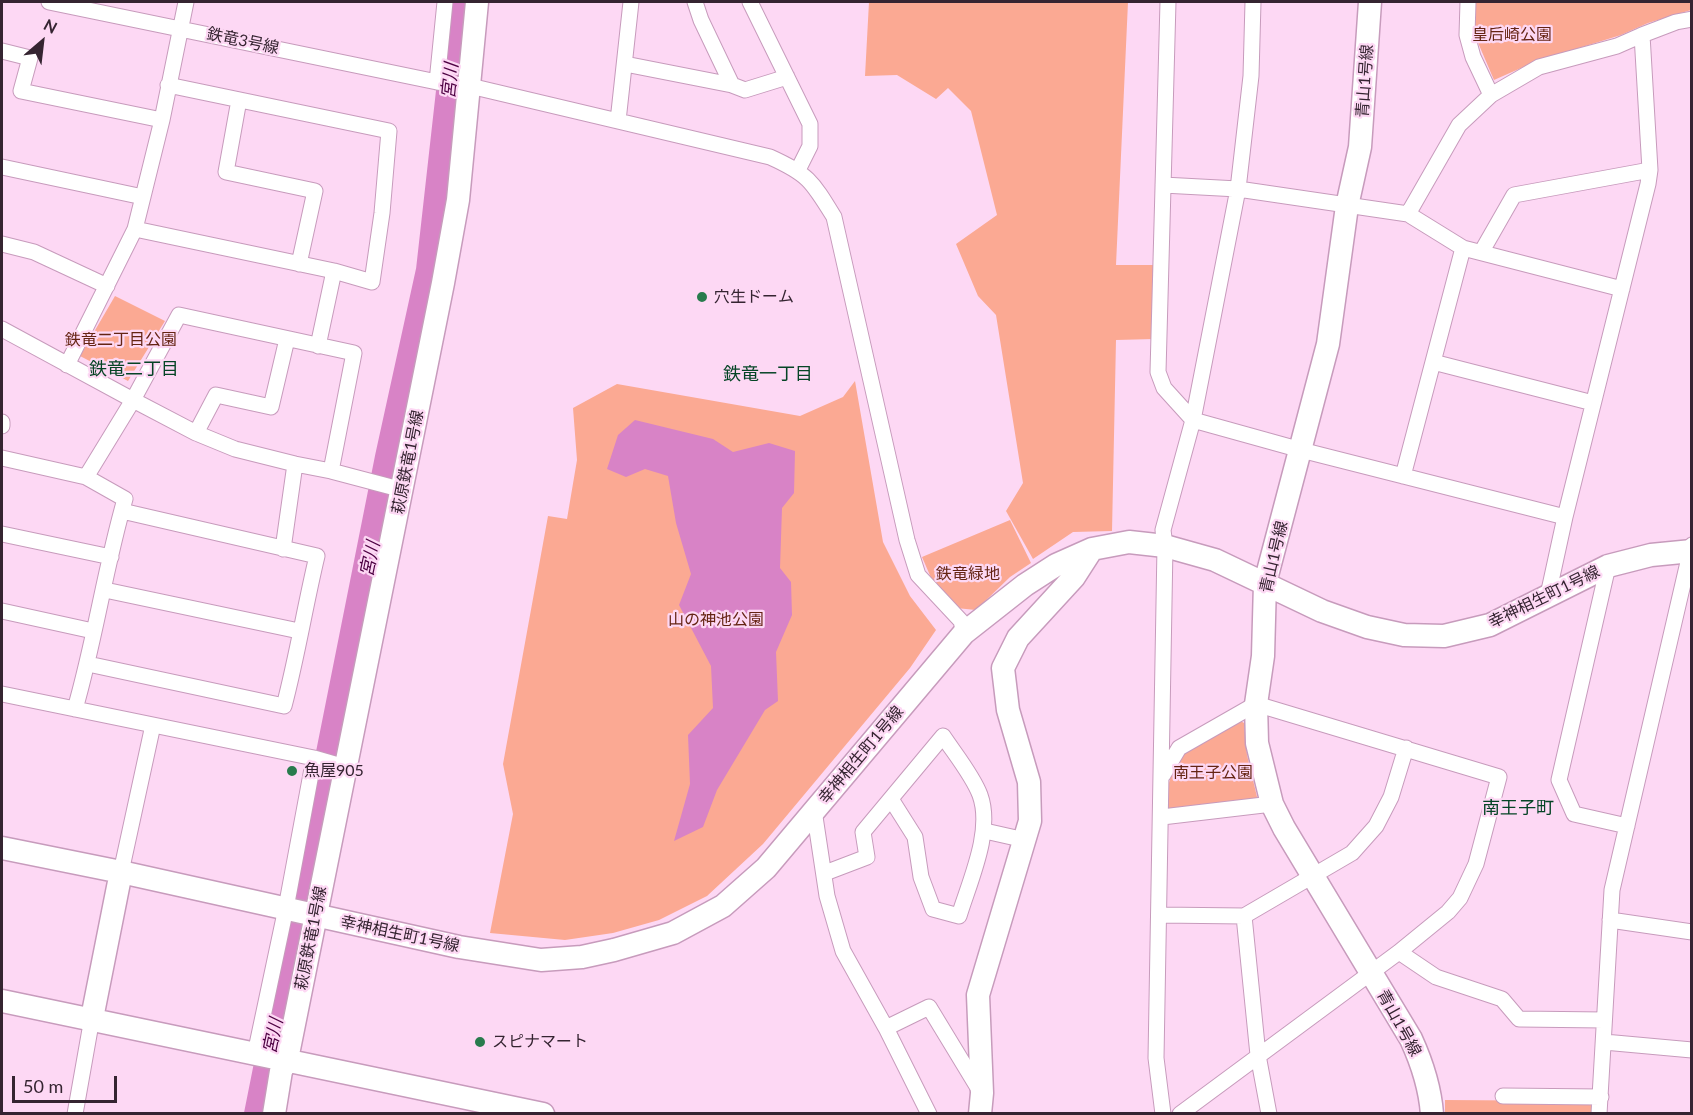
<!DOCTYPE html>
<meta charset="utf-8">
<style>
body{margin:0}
#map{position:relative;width:1693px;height:1115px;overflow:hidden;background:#fdd8f4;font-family:Lato,sans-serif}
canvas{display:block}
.frame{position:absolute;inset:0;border:3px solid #352431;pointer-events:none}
.north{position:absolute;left:12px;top:12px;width:60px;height:60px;-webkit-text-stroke:4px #fdd8f4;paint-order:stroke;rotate:28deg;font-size:16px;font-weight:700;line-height:24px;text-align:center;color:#352431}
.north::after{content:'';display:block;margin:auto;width:21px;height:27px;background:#352431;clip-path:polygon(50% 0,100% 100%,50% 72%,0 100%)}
.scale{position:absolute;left:12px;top:1076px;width:105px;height:27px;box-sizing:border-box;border:3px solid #352431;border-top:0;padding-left:8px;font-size:18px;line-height:21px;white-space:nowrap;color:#352431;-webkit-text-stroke:4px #fdd8f4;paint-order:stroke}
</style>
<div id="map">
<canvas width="1693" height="1115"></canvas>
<div class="frame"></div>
<div class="north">N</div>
<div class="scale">50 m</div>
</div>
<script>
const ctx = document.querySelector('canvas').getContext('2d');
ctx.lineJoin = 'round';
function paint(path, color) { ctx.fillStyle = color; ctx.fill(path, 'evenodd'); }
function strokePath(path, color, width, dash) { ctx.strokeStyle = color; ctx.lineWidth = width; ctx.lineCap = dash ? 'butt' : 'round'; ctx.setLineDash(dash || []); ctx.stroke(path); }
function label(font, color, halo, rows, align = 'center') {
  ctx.font = font + ' Lato,"Noto Sans JP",sans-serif'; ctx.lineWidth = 4.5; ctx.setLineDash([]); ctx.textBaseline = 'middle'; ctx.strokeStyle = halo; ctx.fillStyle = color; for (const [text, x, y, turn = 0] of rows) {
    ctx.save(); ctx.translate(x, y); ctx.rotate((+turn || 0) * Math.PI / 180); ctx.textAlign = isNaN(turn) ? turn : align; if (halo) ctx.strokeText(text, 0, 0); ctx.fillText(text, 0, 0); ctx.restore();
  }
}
paint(new Path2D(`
 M869 2H1128L1116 265H1157L1154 339 1116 340 1112 531 1073 532 1033 559 1006 511 1023 483 996 315 978 296 956 244 997 215 971 111 948 88 936 99 897 75 865 76Z
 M1476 2H1691V10L1648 23 1621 35 1537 61 1494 80 1473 31Z
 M115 296 165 321 128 381 80 356Z
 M855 381 883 542 910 596 936 630 910 668 763 844 707 896 659 920 613 933 565 940 490 933 513 814 503 764 548 516 567 519 577 460 573 408 617 384 800 416 843 397Z
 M1010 520 1031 563 1010 577 976 610 956 608 932 580 922 557Z
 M1239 720 1244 723 1247 755 1258 801 1168 809V786L1173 770 1185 751Z
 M1445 1100 1585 1101 1592 1106 1591 1113H1445Z`), '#fba993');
paint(new Path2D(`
 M635 420 713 439 733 452 769 443 795 451 794 493 782 508 780 568 791 582 792 615 776 652 778 701 765 710 717 790 703 827 674 841 690 784 688 735 713 708 711 666 679 605 691 574 676 523 668 476 645 469 626 477 607 469 618 435Z`), '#d883c6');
strokePath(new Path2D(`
 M257 1114 388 457 429 270 459 2`), '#d883c6', 26);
const street = new Path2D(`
 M49 2 437 82 470 86 770 157C808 174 812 181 834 217L907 540 918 575 961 621 964 633
 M750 2 810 124V146L798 170
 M1168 2 1158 372 1164 388 1193 420 1301 450 1565 517 1548 595
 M1468 2 1467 35 1473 57 1491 95
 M2 51 30 58 21 91 162 120
 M625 64 732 85 701 20 695 2
 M437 82 445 2
 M732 85 745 90 787 77
 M239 100 226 172 315 191 299 264
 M618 121 631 2
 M2 167 143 197
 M1163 185 1238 189 1408 214 1463 248 1622 289
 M1408 214 1459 125 1491 95 1539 67 1617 46 1642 35
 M135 229 334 271 372 282 382 213 389 131 168 85
 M2 244 34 252 107 286
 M1482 251 1514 195 1650 170
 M2 329 133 400 196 433 235 449 295 464 331 471 403 490
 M318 346 334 271
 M1433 362 1593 403
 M67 365 135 229 162 120 186 2
 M2 422V426
 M196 433 216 395 271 407 287 339
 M2 458 86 477 125 499C105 568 95 640 75 709
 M1403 476 1463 248
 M86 477 133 400 179 315 354 353 331 471
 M1565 517 1648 184 1650 170 1642 35 1676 22 1692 19
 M2 534 111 557
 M283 549 295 464
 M1608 566 1559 780 1574 814 1627 826
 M105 590 299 631
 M2 611 93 631
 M88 664 284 706C297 657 305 606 317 556L122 511
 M2 694 314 758 345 767
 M1163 775 1179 748 1256 704 1499 777 1476 864 1460 898 1448 912 1399 952 1180 1114
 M814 810 827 896 843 951 886 1028 929 1114
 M1162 817 1272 804
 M985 831 1025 840
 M121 872 153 725
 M825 873 867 857 863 832 943 736C955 754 973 776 980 795 993 831 970 880 959 916L933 909 921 877 915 837 891 799
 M1160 915 1244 916 1352 853 1376 826 1391 797 1406 748
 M1244 916 1258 1055 1269 1114
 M1610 920 1692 932
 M1399 952 1436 977 1502 999 1519 1019 1604 1020
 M886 1028 929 1007 980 1091
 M1604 1042 1692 1050
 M255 1054 286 908 314 758
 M1503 1096 1601 1097
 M75 1114 92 1018
 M1163 1114 1156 1058 1165 546 1163 530 1193 420 1238 189 1251 76 1253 2
 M1599 1114 1612 890 1692 545`);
const secondary = new Path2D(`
 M1370 2 1360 147 1347 206 1328 344 1265 583 1263 656 1256 704 1257 743 1272 804 1284 828 1411 1039C1422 1063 1430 1087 1432 1114
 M2 848 121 872 459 947 541 960 582 957 614 950 673 933 723 906 766 868 964 633 1025 585 1056 565 1092 549 1129 542 1165 546 1215 560 1322 611 1367 627 1404 635 1444 636 1490 625 1608 566 1651 555 1692 551
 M2 1001 543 1114
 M92 1018 121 872
 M274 1114 281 1071 287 1059 443 283 458 200 477 2
 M980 1114 982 1093 978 995 1030 821 1029 782 1008 710 1003 668 1018 638 1074 577 1092 549`);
strokePath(street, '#c79bbc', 17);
strokePath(secondary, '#c79bbc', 25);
strokePath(street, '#fff', 15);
strokePath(secondary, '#fff', 22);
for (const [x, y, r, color] of [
 [702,297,6,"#287b4d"],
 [292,771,6,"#287b4d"],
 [480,1042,6,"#287b4d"]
]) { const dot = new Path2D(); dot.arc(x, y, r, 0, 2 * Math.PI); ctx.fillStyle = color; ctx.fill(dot); strokePath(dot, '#fdd8f4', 2); }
label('16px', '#652413', '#fdd8f4', [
 ["皇后崎公園",1512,35],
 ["鉄竜二丁目公園",121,340],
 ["鉄竜緑地",968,574],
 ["山の神池公園",716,620],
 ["南王子公園",1213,773]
]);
label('16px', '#352431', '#fdd8f4', [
 ["鉄竜3号線",243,41,12],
 ["青山1号線",1365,81,-86],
 ["萩原鉄竜1号線",408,462,-79],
 ["青山1号線",1274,557,-77],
 ["幸神相生町1号線",1544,597,-26],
 ["幸神相生町1号線",861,755,-50],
 ["幸神相生町1号線",400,934,12],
 ["萩原鉄竜1号線",311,938,-79],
 ["青山1号線",1399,1023,61]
]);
label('16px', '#352431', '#fdd8f4', [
 ["穴生ドーム",714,297],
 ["魚屋905",304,771],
 ["スピナマート",492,1042]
], 'left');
label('italic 18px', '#4d0042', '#fdd8f4', [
 ["宮川",450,81,-84],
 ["宮川",370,559,-78],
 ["宮川",273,1036,-78]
]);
label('18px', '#054425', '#fdd8f4', [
 ["鉄竜二丁目",134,369],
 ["鉄竜一丁目",768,374],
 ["南王子町",1518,808]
]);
</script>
